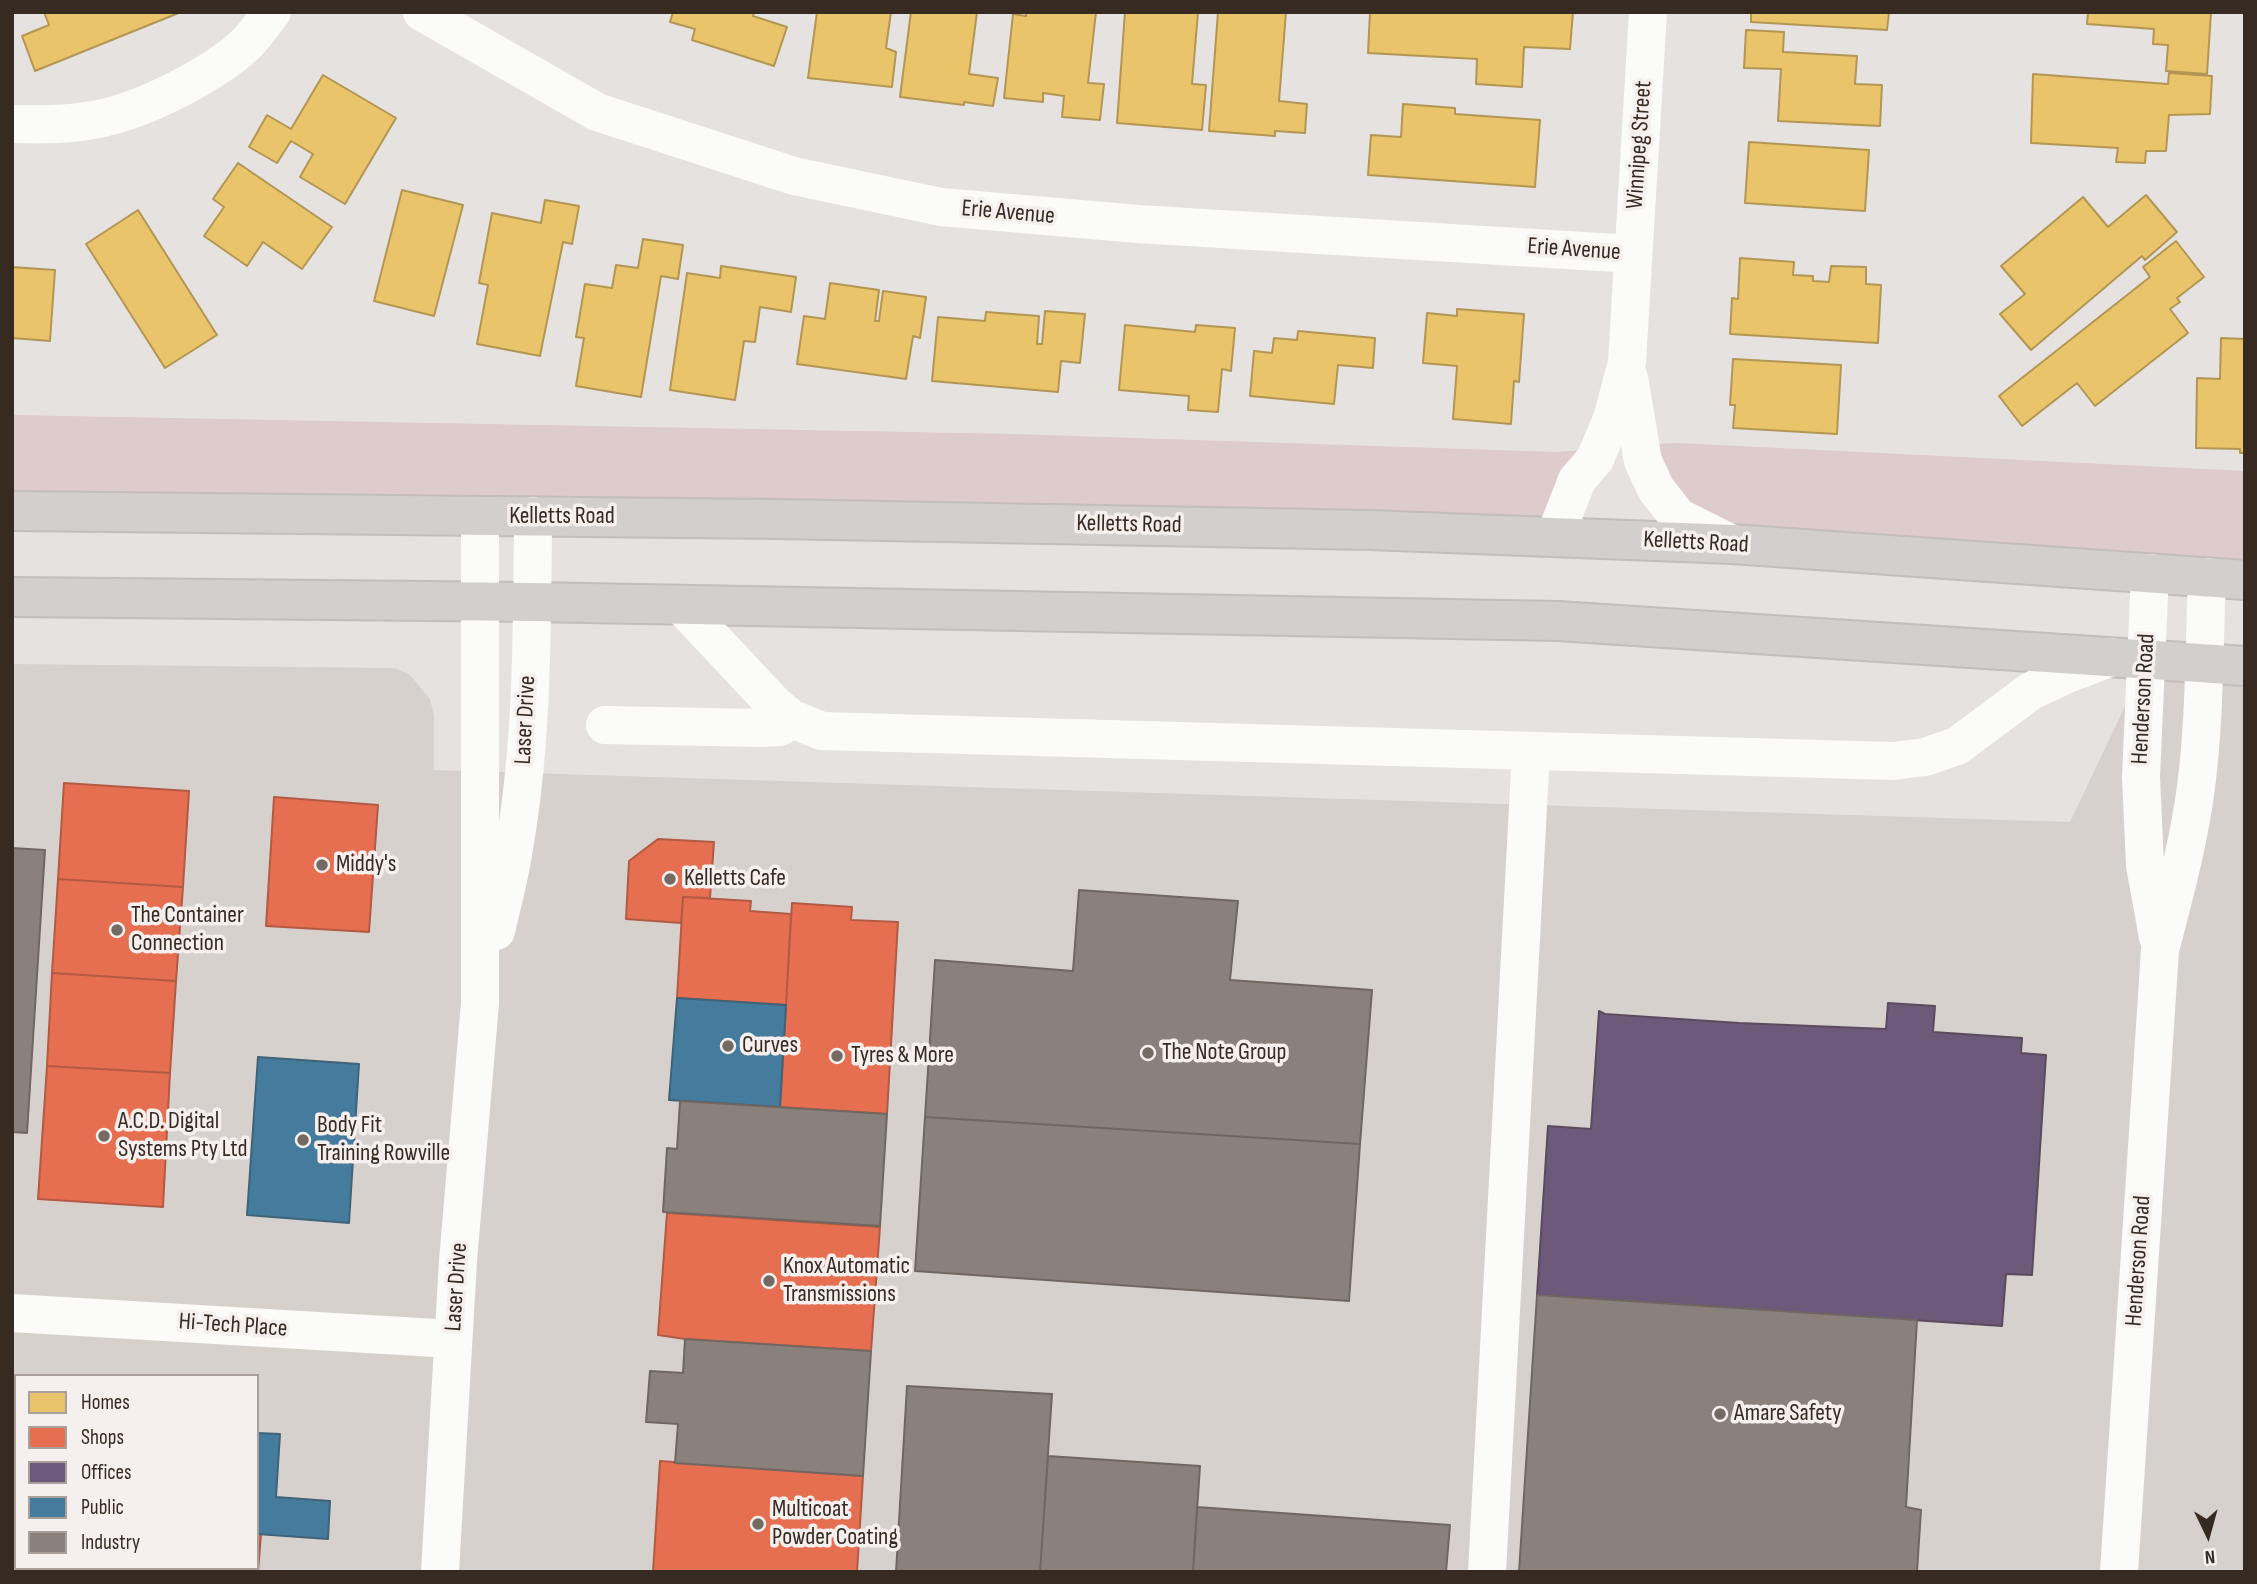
<!DOCTYPE html>
<style>
body{margin:0}
#map{position:relative;width:2257px;height:1584px;overflow:hidden;background:#e6e2e0;font-family:"Sofia Sans Condensed",sans-serif}
canvas{display:block}
.frame{position:absolute;inset:0;border:14px solid #362a21;pointer-events:none}
.legend{position:absolute;left:14px;top:1374px;width:245px;height:196px;box-sizing:border-box;background:#f5efee;border:2px solid #a9a09c;margin:0;padding:9px 12px;list-style:none;font-size:21px;color:#362a21}
.legend li{display:flex;align-items:center;gap:14px;height:35px}
.legend b{width:35px;border:2px solid #a9a09c}
.north{position:absolute;left:2173px;top:1500px;width:70px;height:70px;-webkit-text-stroke:5px #f5efee;paint-order:stroke;rotate:175deg;font-size:19px;font-weight:700;line-height:28px;text-align:center;color:#362a21}
.north::after{content:'';display:block;margin:auto;width:24px;height:32px;background:#362a21;clip-path:polygon(50% 0,100% 100%,50% 72%,0 100%)}
</style>
<div id="map">
<canvas width="2257" height="1584"></canvas>
<div class="frame"></div>
<ul class="legend">
<li><b style="height:19px;background:#e9c46a"></b>Homes</li>
<li><b style="height:19px;background:#e76f51"></b>Shops</li>
<li><b style="height:19px;background:#6d597a"></b>Offices</li>
<li><b style="height:19px;background:#457b9d"></b>Public</li>
<li><b style="height:19px;background:#8a817c"></b>Industry</li>
</ul>
<div class="north">N</div>
</div>
<script>
const ctx = document.querySelector('canvas').getContext('2d');
ctx.lineJoin = 'round';
function paint(path, color) { ctx.fillStyle = color; ctx.fill(path, 'evenodd'); }
function strokePath(path, color, width, dash) { ctx.strokeStyle = color; ctx.lineWidth = width; ctx.lineCap = dash ? 'butt' : 'round'; ctx.setLineDash(dash || []); ctx.stroke(path); }
function label(font, color, halo, rows, align = 'center') {
  ctx.font = font + ' "Sofia Sans Condensed",sans-serif'; ctx.lineWidth = 7; ctx.setLineDash([]); ctx.textBaseline = 'middle'; ctx.strokeStyle = halo; ctx.fillStyle = color; for (const [text, x, y, turn = 0] of rows) {
    ctx.save(); ctx.translate(x, y); ctx.rotate((+turn || 0) * Math.PI / 180); ctx.textAlign = isNaN(turn) ? turn : align; if (halo) ctx.strokeText(text, 0, 0); ctx.fillText(text, 0, 0); ctx.restore();
  }
}
paint(new Path2D(`
 M2147 660 2245 666V1572H12V664L395 668 410 675 430 699 434 715V770L2070 822ZM16 1376H257V1568H16Z`), '#d7d1ce');
paint(new Path2D(`
 M12 415 1014 434 1556 452 1600 449 1555 536 12 511Z
 M1678 443 2245 471V580L1732 544 1678 517 1638 445Z`), '#decbcb');
const homes = new Path2D(`
 M44 12H181L35 71 22 36 49 25Z
 M673 12H754L753 16 787 27 774 66 692 40 695 29 670 22Z
 M817 12H891L886 48 896 52 892 87 808 78Z
 M911 12H977L969 74 998 78 993 106 964 102V105L900 97Z
 M1026 12H1096L1088 83 1104 84 1100 120 1062 117 1064 96 1043 93V102L1004 98 1013 14 1026 16Z
 M1125 12H1198L1192 84 1206 85 1202 130 1117 123Z
 M1218 12H1286L1279 101 1307 104 1305 133 1275 131V136L1209 131Z
 M1370 12H1573L1570 49 1524 47 1522 87 1476 84 1477 59 1368 53Z
 M1751 12H1889L1887 30 1751 22Z
 M2088 12H2211L2207 74 2166 71 2168 45 2153 44 2154 29 2087 24Z
 M1746 30 1784 32 1783 52 1857 56 1855 84 1882 85 1880 126 1778 121 1781 69 1744 68Z
 M2169 73 2212 76 2210 114 2169 115 2166 151H2146L2145 163 2116 162 2118 148 2031 143 2033 74 2168 84Z
 M323 75 396 118 345 204 300 177 313 154 291 141 277 163 249 147 267 115 291 129Z
 M1403 104 1455 108V114L1540 120 1535 187 1368 175 1371 135 1401 137Z
 M1749 142 1869 150 1865 211 1745 203Z
 M238 163 332 227 302 269 263 242 247 266 204 236 224 207 213 199Z
 M402 190 463 205 434 316 374 301Z
 M2146 195 2177 232 2145 260 2142 256 2031 350 2000 314 2025 294 2001 266 2083 197 2108 227Z
 M545 200 579 206 572 244 563 242 540 356 477 344 488 285 479 283 492 213 541 223Z
 M138 210 217 335 165 368 86 244Z
 M643 239 683 245 678 279 661 276 641 397 576 386 584 338 576 337 585 284 612 288 616 265 638 268Z
 M2176 241 2204 277 2177 298 2180 302 2170 309 2188 333 2095 406 2077 383 2022 426 1999 396 2150 277 2143 267Z
 M1740 258 1794 262 1793 275 1813 276V281L1829 282 1831 266 1866 267V284L1881 285 1878 343 1730 334 1732 298 1738 299Z
 M721 266 796 277 791 312 760 307 755 342 744 341 735 400 670 390 687 273 720 278Z
 M12 267 55 270 50 341 12 338Z
 M830 283 879 290 875 321H879L883 291 926 297 920 338 913 336 906 379 797 364 804 316 825 319Z
 M1457 309 1524 314 1519 382 1514 381 1511 424 1453 419 1457 366 1423 363 1427 313 1457 316Z
 M1045 311 1085 314 1080 363 1061 361 1058 392 932 381 938 317 985 321 986 312 1039 316 1037 344H1042Z
 M1125 325 1195 332 1196 325 1235 328 1231 371 1222 369 1218 412 1188 410 1189 396 1119 390Z
 M1298 331 1375 338 1373 368 1338 365 1334 404 1250 396 1254 351 1272 353 1274 338 1297 340Z
 M2221 338 2245 339V453H2240V449L2196 448 2197 378 2220 379Z
 M1733 359 1841 365 1837 434 1733 428 1735 405H1730Z`);
paint(homes, '#e9c46a');
strokePath(homes, '#b39654', 2);
const shops = new Path2D(`
 M64 783 189 791 183 887 58 879Z
 M274 797 378 805 369 932 266 926Z
 M658 839 714 842 710 898 683 897 681 923 626 919 629 861Z
 M58 879 183 887 176 981 52 973Z
 M683 897 751 901 750 911 791 914 786 1005 677 998Z
 M792 903 852 907 851 920 898 922 887 1114 780 1107Z
 M52 973 176 981 170 1073 47 1066Z
 M47 1066 170 1073 163 1207 38 1199Z
 M667 1213 880 1227 871 1351 685 1339 658 1335Z
 M660 1461 863 1476 857 1572H653Z
 M12 1489H16V1568H50V1572H12Z
 M257 1534H261L258 1572H117V1568H257Z`);
paint(shops, '#e76f51');
strokePath(shops, '#b25a43', 2);
const offices = new Path2D(`
 M1888 1003 1935 1006 1933 1032 2022 1038 2021 1053 2046 1055 2032 1275 2006 1274 2002 1326 1537 1295 1548 1126 1591 1129 1599 1011 1605 1014 1739 1023 1886 1029Z`);
paint(offices, '#6d597a');
strokePath(offices, '#5c4b5f', 2);
const public = new Path2D(`
 M677 998 786 1005 780 1107 669 1100Z
 M258 1057 359 1064 349 1223 247 1215Z
 M257 1433 280 1434 276 1497 330 1501 328 1539 257 1534Z`);
paint(public, '#457b9d');
strokePath(public, '#406378', 2);
const industry = new Path2D(`
 M12 848 45 850 27 1133 12 1132Z
 M1079 890 1238 901 1230 980 1372 990 1360 1144 925 1117 935 960 1073 971Z
 M680 1101 887 1114 880 1226 663 1212 667 1148 677 1149Z
 M925 1117 1360 1144 1349 1301 915 1271Z
 M1537 1295 1917 1320 1906 1507 1921 1510 1917 1572H1519Z
 M685 1339 871 1351 863 1476 675 1463 678 1424 646 1422 650 1371 683 1373Z
 M907 1386 1052 1394 1040 1572H896Z
 M1048 1456 1200 1466 1193 1572H1040Z
 M1197 1507 1450 1525 1446 1572H1193Z
 M50 1568H117V1572H50Z`);
paint(industry, '#8a817c');
strokePath(industry, '#716761', 2);
const major = new Path2D(`
 M12 511 776 519 1370 530 1732 544 2245 580
 M12 597 532 602 1558 621 2245 666`);
strokePath(major, '#c3bebb', 42);
strokePath(new Path2D(`
 M422 12 597 112 794 176 941 207 1138 224 1633 254
 M12 124C42 125 73 125 103 118 147 108 211 76 245 45 255 36 263 23 272 12
 M1629 378 1643 461 1656 489 1678 517 1732 544
 M1555 536 1577 480 1595 459 1612 419 1627 362 1648 12
 M2150 573 2141 777 2145 865 2158 937
 M681 605 774 704 792 719 822 731 1893 761 1925 757 1957 746 2031 691 2065 675 2112 657
 M605 725 761 728 780 727 792 719
 M496 931C502 904 510 876 514 848 533 739 532 626 533 516
 M12 1313 453 1339
 M440 1572 458 1261 480 1003V517
 M1487 1572 1531 751
 M2119 1572 2160 950C2174 896 2189 842 2196 787 2205 718 2204 647 2207 577`), '#fbfbfa', 38);
strokePath(major, '#d3cfcc', 38);
for (const [x, y, r, color] of [
 [322,865,7,"#746a64"],
 [670,879,7,"#746a64"],
 [117,930,7,"#746a64"],
 [728,1046,7,"#746a64"],
 [1148,1053,7,"#746a64"],
 [837,1056,7,"#746a64"],
 [104,1136,7,"#746a64"],
 [303,1140,7,"#746a64"],
 [769,1281,7,"#746a64"],
 [1720,1414,7,"#746a64"],
 [758,1524,7,"#746a64"]
]) { const dot = new Path2D(); dot.arc(x, y, r, 0, 2 * Math.PI); ctx.fillStyle = color; ctx.fill(dot); strokePath(dot, '#f5efee', 2.5); }
label('24px', '#362a21', '#f5efee', [
 ["Winnipeg Street",1640,145,-86],
 ["Erie Avenue",1008,213,5],
 ["Erie Avenue",1574,250,4],
 ["Kelletts Road",562,517],
 ["Kelletts Road",1129,525,1],
 ["Kelletts Road",1696,543,3],
 ["Henderson Road",2144,699,-87],
 ["Laser Drive",526,720,-87],
 ["Henderson Road",2139,1261,-86],
 ["Laser Drive",457,1287,-86],
 ["Hi-Tech Place",233,1326,4]
]);
label('24px', '#362a21', '#f5efee', [
 ["Middy's",336,865],
 ["Kelletts Cafe",684,879],
 ["The Container",131,916],
 ["Connection",131,944],
 ["Curves",742,1046],
 ["The Note Group",1162,1053],
 ["Tyres & More",851,1056],
 ["A.C.D. Digital",118,1122],
 ["Systems Pty Ltd",118,1150],
 ["Body Fit",317,1126],
 ["Training Rowville",317,1154],
 ["Knox Automatic",783,1267],
 ["Transmissions",783,1295],
 ["Amare Safety",1734,1414],
 ["Multicoat",772,1510],
 ["Powder Coating",772,1538]
], 'left');
</script>
